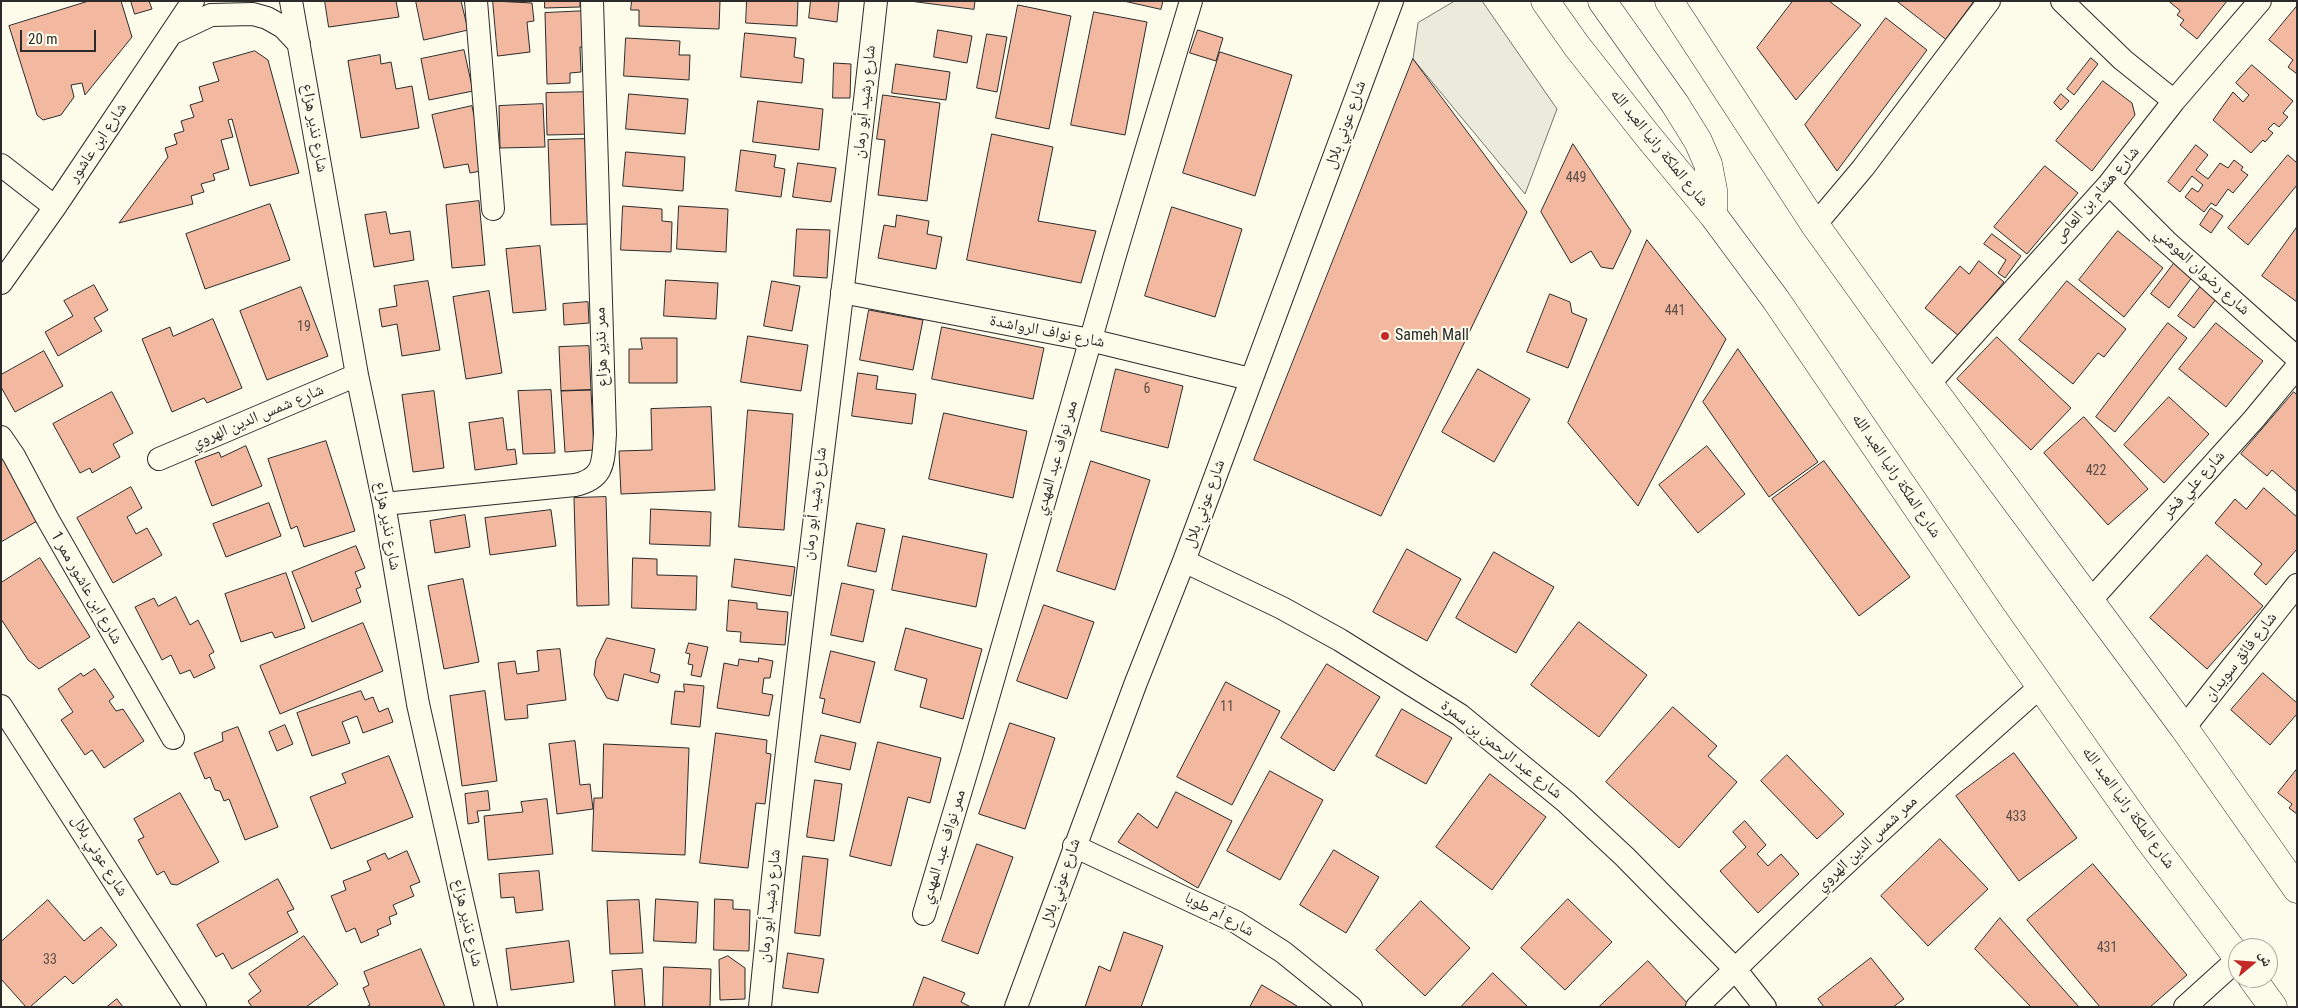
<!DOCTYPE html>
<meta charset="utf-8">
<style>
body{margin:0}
#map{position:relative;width:2298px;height:1008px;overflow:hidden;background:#fdfbea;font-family:"Roboto Condensed","Noto Naskh Arabic",sans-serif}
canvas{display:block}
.frame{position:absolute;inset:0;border:2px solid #2b2b2b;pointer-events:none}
.north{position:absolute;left:2228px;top:938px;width:50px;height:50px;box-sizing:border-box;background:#fdfbea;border:1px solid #a9a89e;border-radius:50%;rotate:72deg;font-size:14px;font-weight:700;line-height:20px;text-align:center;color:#2b2b2b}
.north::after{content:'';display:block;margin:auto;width:18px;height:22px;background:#c62828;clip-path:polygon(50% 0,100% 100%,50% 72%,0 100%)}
.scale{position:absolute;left:20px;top:30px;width:76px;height:22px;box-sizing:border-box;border:2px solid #2b2b2b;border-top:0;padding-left:6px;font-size:15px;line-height:18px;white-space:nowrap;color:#2b2b2b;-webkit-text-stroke:4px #fdfbea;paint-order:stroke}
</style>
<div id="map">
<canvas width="2298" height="1008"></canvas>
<div class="frame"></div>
<div class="north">ش</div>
<div class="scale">20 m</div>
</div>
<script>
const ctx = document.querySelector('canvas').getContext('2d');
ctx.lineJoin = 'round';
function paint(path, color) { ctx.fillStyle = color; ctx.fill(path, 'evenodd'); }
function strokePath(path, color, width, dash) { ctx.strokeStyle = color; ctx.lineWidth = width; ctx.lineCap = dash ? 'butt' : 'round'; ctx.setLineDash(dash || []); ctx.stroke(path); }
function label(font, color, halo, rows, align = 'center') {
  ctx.font = font + ' "Roboto Condensed","Noto Naskh Arabic",sans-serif'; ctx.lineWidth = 4; ctx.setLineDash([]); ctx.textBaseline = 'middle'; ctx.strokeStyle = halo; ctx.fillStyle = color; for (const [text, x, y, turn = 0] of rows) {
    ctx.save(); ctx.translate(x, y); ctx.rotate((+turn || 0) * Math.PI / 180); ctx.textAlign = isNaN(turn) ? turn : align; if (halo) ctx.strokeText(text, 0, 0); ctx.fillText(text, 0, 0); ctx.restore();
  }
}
const parking = new Path2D(`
 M1455 1H1482L1557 109 1525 194 1413 59 1418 23Z`);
paint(parking, '#eceadb');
strokePath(parking, '#74746e', 1);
const building = new Path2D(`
 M89 1H121L132 37 85 95 82 83 71 85 74 97 61 115 43 120 37 115 9 26Z
 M131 1H149L152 9 135 14Z
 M325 1H396L399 17 329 27Z
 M416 1H461L468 30 424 40Z
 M493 1 532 3 534 21 527 22 530 52 498 56Z
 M545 1H580V7L545 8Z
 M632 1H720L719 29 639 26V10H631Z
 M747 1H798L797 26 746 23Z
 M811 1H839L837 22 809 18Z
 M910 1H975L974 9Z
 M1124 1H1163L1161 9Z
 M1793 1H1829L1861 25 1796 100 1757 48Z
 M1897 1H1974L1946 39Z
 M2169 1H2227L2197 39 2180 25 2184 20 2177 15 2180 11Z
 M1018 5 1071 16 1049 129 996 118Z
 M2297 6V74L2288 67 2293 60 2269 40Z
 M587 11 588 47H580L581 72 570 73V83L547 84 545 13Z
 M1094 12 1147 22 1125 135 1071 125Z
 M1886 18 1927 50 1837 171 1805 125Z
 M938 30 972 36 967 63 934 57Z
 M1198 30 1223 38 1216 61 1190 53Z
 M745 33 796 38 794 57 804 59 802 83 741 77Z
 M987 34 1007 37 997 92 977 88Z
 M626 38 680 41 679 55H690L689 80 624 76Z
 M464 50 473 91 429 100 421 59Z
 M255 51 268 60 299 173 250 186 232 119 228 120 233 137 221 140 229 169 213 174 215 180 201 184 204 192 191 196 193 204 119 223 168 157 165 148 177 144 174 134 184 131 181 121 194 117 190 105 203 101 199 87 219 81 213 63Z
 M1220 52 1292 75 1255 196 1183 173Z
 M380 55 381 64 391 62 396 89 412 86 419 128 361 138 348 61Z
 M2091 58 2098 64 2074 95 2067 89Z
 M1413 59 1527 212 1381 516 1254 460Z
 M834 63 851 64 850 98H833Z
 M896 64 950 72 946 100 892 93Z
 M2252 65 2293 101 2283 113 2288 117 2279 127 2274 123 2268 129 2273 133 2265 142 2263 140 2251 153 2213 120 2233 92 2243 102 2249 95 2236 83Z
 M2103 81 2132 103 2135 115 2092 171 2056 141Z
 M590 92 592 134 547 135 546 93Z
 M629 94 688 99 685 134 626 129Z
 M2061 94 2069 101 2061 110 2054 103Z
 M883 95 940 103 927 201 878 195 885 140 877 139Z
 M758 101 823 109 819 150 753 142Z
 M543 104 545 147 500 148 499 106Z
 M472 106 486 170 470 173 468 164 444 168 432 115Z
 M992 134 1053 147 1038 221 1096 231 1081 283 967 260Z
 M585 139 588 224 551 225 548 140Z
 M1573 144 1631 231 1613 269 1601 267 1591 251 1571 263 1541 212Z
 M2196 145 2208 155 2196 170 2208 179 2220 163 2228 168 2234 160 2243 167 2241 170 2248 175 2233 193 2228 189 2216 206 2211 203 2204 212 2185 197 2192 188 2198 192 2203 185 2192 176 2180 192 2168 182Z
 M741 150 776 155 774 167 785 169 781 197 736 191Z
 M626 152 685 157 683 191 623 186Z
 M2288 155 2297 163V185L2248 245 2228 228Z
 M798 163 836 168 831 202 793 197Z
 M2045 166 2078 193 2027 254 1994 227Z
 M479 201 485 265 452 268 446 205Z
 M270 204 290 260 205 289 186 234Z
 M623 206 662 209V221L672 222 671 252 621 250Z
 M679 206 728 209 726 252 677 249Z
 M1172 207 1242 229 1215 317 1145 296Z
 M2211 208 2223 216 2211 233 2200 225Z
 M386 212 390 234 410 231 414 260 374 267 365 215Z
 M897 215 929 221 927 234 942 237 936 269 878 258 884 225 895 227Z
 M2297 227V302L2262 276Z
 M797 229 830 230 827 278 794 276Z
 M2118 231 2163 268 2124 317 2079 280Z
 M1992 234 2021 256 2005 278 1998 273 2006 260 1984 244Z
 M1647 240 1726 339 1638 506 1568 423Z
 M540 246 546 310 513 313 506 249Z
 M1979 261 2004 282 1959 336 1925 308 1960 266 1969 274Z
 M2175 262 2193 276 2169 308 2151 294Z
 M666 280 718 283 716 319 664 316Z
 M428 281 440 350 402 356 397 324 382 327 379 309 397 306 394 286Z
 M772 281 800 286 792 331 764 326Z
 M2067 281 2126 329 2104 357 2098 353 2073 384 2019 340Z
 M94 285 108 310 94 318 102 331 58 356 45 332 73 316 64 301Z
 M2201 286 2217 298 2194 328 2178 316Z
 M301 287 328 356 267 380 240 311Z
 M489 291 502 373 466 379 453 297Z
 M1550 294 1570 302 1572 313 1587 319 1568 368 1527 352Z
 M588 302 589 323 564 325 563 304Z
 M869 310 923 320 913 370 860 360Z
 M213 319 242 388 207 403 204 398 172 412 142 339 170 327 173 336Z
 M2168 323 2187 338 2115 432 2096 417Z
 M2216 323 2263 361 2226 407 2179 369Z
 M942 327 1044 348 1033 399 932 379Z
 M748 336 808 345 801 391 741 382Z
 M1997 337 2071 408 2031 450 1957 379Z
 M641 338H677V383H629V349H642Z
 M589 346 591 390 561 391 559 347Z
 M1738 349 1818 462 1769 497 1703 402Z
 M44 351 63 386 15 412 1 387V375Z
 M1116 369 1183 386 1168 448 1101 431Z
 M1478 369 1530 399 1494 462 1442 432Z
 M858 373 878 376 876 389 916 394 912 424 852 416Z
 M551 390 555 453 523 454 518 391Z
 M591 390 594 450 565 452 561 391Z
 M434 391 444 468 413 472 402 395Z
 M112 392 133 433 113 444 120 457 92 473 90 468 80 473 53 424Z
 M2294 392 2297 395V492L2272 470 2267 476 2241 454Z
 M2169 397 2209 434 2164 483 2124 445Z
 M711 407 715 490 621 494 619 451 652 450 651 409Z
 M748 410 793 414 784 530 739 527Z
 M944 413 1027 431 1013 498 929 479Z
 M2084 417 2148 489 2108 525 2044 453Z
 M503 418 507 450 515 449 517 464 475 470 469 423Z
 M326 441 355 531 304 547 297 526 291 529 268 459Z
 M246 446 262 486 212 506 195 461 219 452 221 457Z
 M1707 446 1745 494 1698 533 1659 485Z
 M1 459 6 461 37 521 1 542Z
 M1091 461 1150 480 1115 590 1057 571Z
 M1824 461 1910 577 1859 616 1772 499Z
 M131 487 142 508 127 517 136 534 147 528 162 555 113 583 77 518Z
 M2264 488 2297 517V549L2266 585 2254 574 2262 564 2215 523 2235 499 2246 509Z
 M606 497 609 605 577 606 574 498Z
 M269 503 281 536 226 557 213 524Z
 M651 509 711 512 710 546 650 544Z
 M551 510 556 546 490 555 485 518Z
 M465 515 470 547 435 553 430 521Z
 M857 523 885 529 876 572 848 566Z
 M903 536 987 554 976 607 892 590Z
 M356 546 365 568 355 572 361 587 356 589 361 602 312 622 292 572Z
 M1407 549 1461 579 1427 641 1373 612Z
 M1494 552 1554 587 1516 653 1456 618Z
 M2207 555 2263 606 2207 669 2150 618Z
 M40 558 90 637 39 669 28 660 1 619V583Z
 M633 558 657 559V575L697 576 696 610 632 608Z
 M735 559 795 567 791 596 732 587Z
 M286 573 305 628 275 638 272 632 241 642 225 594Z
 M463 579 479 662 444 669 428 586Z
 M842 583 874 590 863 642 831 635Z
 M176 597 190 625 198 620 214 652 209 655 215 668 194 678 190 670 180 674 171 655 162 660 135 607 154 598 158 606Z
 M729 600 757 603V609L788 612 785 645 740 642 741 632 727 631Z
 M1044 605 1094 622 1067 699 1017 681Z
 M1579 622 1647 675 1599 737 1531 685Z
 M363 623 383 671 280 714 260 666Z
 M906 628 982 649 963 719 920 707 927 679 895 670Z
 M607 638 655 649 650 672 660 675 658 683 624 674 618 701 607 698 594 675 596 660Z
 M689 643 708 647 701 677 691 675 693 665 688 664 690 654 686 653Z
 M560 649 566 700 527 705 528 718 505 720 498 663 515 661 517 674 539 671 537 651Z
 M831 651 875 662 860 723 822 713 825 699 820 698Z
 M759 658 773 661 770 678H764L762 693 773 695 769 716 717 708 724 663 738 666 739 659 758 662Z
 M1327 664 1380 697 1334 771 1281 738Z
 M95 669 114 697 109 701 116 711 123 709 144 741 104 768 92 750 85 755 61 720 73 712 58 689 81 673 83 676Z
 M2263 673 2297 703V714L2270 745 2231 710Z
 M1226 682 1280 711 1232 805 1177 777Z
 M684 684 704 686 700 727 671 724 675 691 684 692Z
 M361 691 365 700 373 697 379 712 388 708 393 722 363 733 357 716 342 722 350 743 312 756 297 713Z
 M485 691 497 781 462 786 450 696Z
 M1673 707 1717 746 1708 756 1737 782 1679 848 1606 782Z
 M1402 709 1452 738 1426 784 1376 756Z
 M1010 723 1055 738 1025 829 979 814Z
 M285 725 293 744 277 751 269 732Z
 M238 727 278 827 245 840 229 799 224 801 220 791 215 790 210 777 205 779 194 753 223 741 222 733Z
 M716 733 767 740 766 753 771 754 765 804 756 803 748 868 700 863Z
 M821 735 856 743 850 770 815 762Z
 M575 741 580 785 590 784 593 809 557 814 549 744Z
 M878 742 941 758 930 803 908 797 891 866 850 856Z
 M604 744 689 748 685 855 592 851 594 798H602Z
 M2014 753 2077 838 2019 881 1956 796Z
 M1787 755 1844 814 1817 839 1761 781Z
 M389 756 413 817 331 849 310 797 346 783 342 774Z
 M2297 769V814L2289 808 2292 804 2278 793Z
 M1270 771 1323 800 1280 880 1227 851Z
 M1490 774 1546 817 1492 890 1436 847Z
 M815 780 842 784 834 841 807 837Z
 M488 791 490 810 477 811 479 822 468 824 465 794Z
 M1176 792 1232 821 1198 888 1118 842 1138 813 1157 828Z
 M180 793 219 862 177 885 171 884 164 871 157 875 138 840 144 837 134 819Z
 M547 799 553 854 488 860 484 816 523 812 521 802Z
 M1745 821 1766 845 1757 854 1768 866 1781 854 1799 874 1758 913 1720 871 1746 847 1733 832Z
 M1940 839 1988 889 1928 946 1881 896Z
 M977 844 1013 857 978 954 942 941Z
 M1334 850 1379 877 1346 933 1300 905Z
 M407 851 420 882 410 886 414 896 393 905 397 914 389 917 391 924 377 930 379 935 361 943 355 928 346 932 331 896 346 890 343 881 371 870 367 861 385 853 388 859Z
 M803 856 828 859 820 936 795 933Z
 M2093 864 2187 975 2150 1007H2100L2027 920Z
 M539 871 543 910 516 913 514 897 501 898 499 874Z
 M278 879 294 909 287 912 298 932 232 969 223 953 216 957 197 925Z
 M656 899 698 902 696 943 654 941Z
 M715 899 733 900V909L750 910 749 951 714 950Z
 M1568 899 1612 942 1565 990 1521 948Z
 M48 900 84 941 101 927 117 945 73 984 65 976 30 1007H26L1 979V942Z
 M639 900 643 953 610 954 607 901Z
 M1421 901 1470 948 1425 996 1376 950Z
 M2000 918 2079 1007H2031L1975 949Z
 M1124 932 1163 946 1141 1007H1085L1099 966 1110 971Z
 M304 936 338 984 306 1007H252L248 1001 261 991 249 974Z
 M569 941 574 982 511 990 506 949Z
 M421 949 445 1007H366L370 1005 363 988 369 985 364 972Z
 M788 953 824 959 818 993 783 988Z
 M728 956 745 968V999L720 1000 719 960Z
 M1871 958 1904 999 1893 1007H1824L1818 999Z
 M1648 961 1689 1005 1687 1007H1599Z
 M664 967 711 969 710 1007H663Z
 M642 969 645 1007H615L612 971Z
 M1493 973 1528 1007H1461Z
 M924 977 965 993 961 1002 971 1007H913Z
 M1262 985 1297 1006 1296 1007H1250Z
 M117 999 123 1007H107Z`);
paint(building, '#f2b8a0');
strokePath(building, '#2b2b2b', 1);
const street = new Path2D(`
 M291 1 357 375 384 504 418 704 486 1007
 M476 1 493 209
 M2062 1 2123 60 2174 101
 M173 33 211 15 253 14 267 18 283 27 299 44
 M1 165 55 207
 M2109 184 2168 243 2297 358
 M1815 225 1863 168 1989 1
 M1 283 55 207 193 1
 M842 292 1090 340 1250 379
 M1929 384 2109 184 2174 101 2260 1
 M1 437 14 456 47 518 173 738
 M159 459 357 375
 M384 504 575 485C606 478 603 460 605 434L592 1
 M1184 561 1282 608 1340 640 1460 715 1566 802 1625 857 1735 969 1765 1007
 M2090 601 2254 419 2297 367
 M1 706 195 1007
 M2184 728 2297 585
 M1074 846 1236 922 1283 952 1351 1007
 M924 914 972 753 1115 255 1191 1
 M760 1007C792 671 840 337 876 1
 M1016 1007 1135 685 1184 561 1392 1
 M1697 1007C1808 896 1924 790 2041 686
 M2185 1007 2238 959`);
const primary = new Path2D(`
 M1545 1 1576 45 1647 135 1713 215 1776 300 1991 616 2147 837 2238 958
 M1602 1 1675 104 1698 141 1708 164 1713 190V215
 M1669 1 1815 225 1929 384 2184 728 2297 889
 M2252 978 2273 1007`);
strokePath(street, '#2b2b2b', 24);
strokePath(primary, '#2b2b2b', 29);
strokePath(street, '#fdfbea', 22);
strokePath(primary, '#fdfbea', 28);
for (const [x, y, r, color] of [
 [1385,336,5,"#c62828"]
]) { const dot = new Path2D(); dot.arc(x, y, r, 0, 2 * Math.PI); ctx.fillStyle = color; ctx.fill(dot); strokePath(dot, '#fdfbea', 2); }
label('14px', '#5d4e48', null, [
 ["449",1576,178],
 ["441",1675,311],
 ["19",304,327],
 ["6",1147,389],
 ["422",2096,471],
 ["11",1227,707],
 ["433",2016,817],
 ["431",2107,948],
 ["33",50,960]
]);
label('16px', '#2b2b2b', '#fdfbea', [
 ["شارع رشيد أبو رمان",865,102,-84],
 ["شارع عوني بلال",1346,125,-70],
 ["شارع نذير هزاع",314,128,80],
 ["شارع ابن عاشور",98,143,-56],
 ["شارع الملكة رانيا العبد الله",1659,148,51],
 ["شارع هشام بن العاص",2097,195,-49],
 ["شارع رضوان المومني",2202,272,42],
 ["شارع نواف الرواشدة",1047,332,11],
 ["ممر نذير هزاع",602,347,-92],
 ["شارع شمس الدين الهروي",258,417,-23],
 ["ممر نواف عبد المهدي",1057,458,-74],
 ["شارع الملكة رانيا العبد الله",1896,476,56],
 ["شارع علي فخر",2194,485,-48],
 ["شارع رشيد أبو رمان",815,504,-83],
 ["شارع عوني بلال",1205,504,-70],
 ["شارع نذير هزاع",387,526,80],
 ["شارع ابن عاشور ممر 1",86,588,60],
 ["شارع فائق سويدان",2241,657,-52],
 ["شارع عبد الرحمن بن سمرة",1501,750,38],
 ["شارع الملكة رانيا العبد الله",2128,808,54],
 ["ممر شمس الدين الهروي",1867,844,-43],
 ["ممر نواف عبد المهدي",944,847,-73],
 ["شارع عوني بلال",99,856,58],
 ["شارع عوني بلال",1061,883,-71],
 ["شارع رشيد أبو رمان",770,906,-84],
 ["شارع أم طوبا",1219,915,28],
 ["شارع نذير هزاع",467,923,77]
]);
label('16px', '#2b2b2b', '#fdfbea', [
 ["Sameh Mall",1395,336]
], 'left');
</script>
